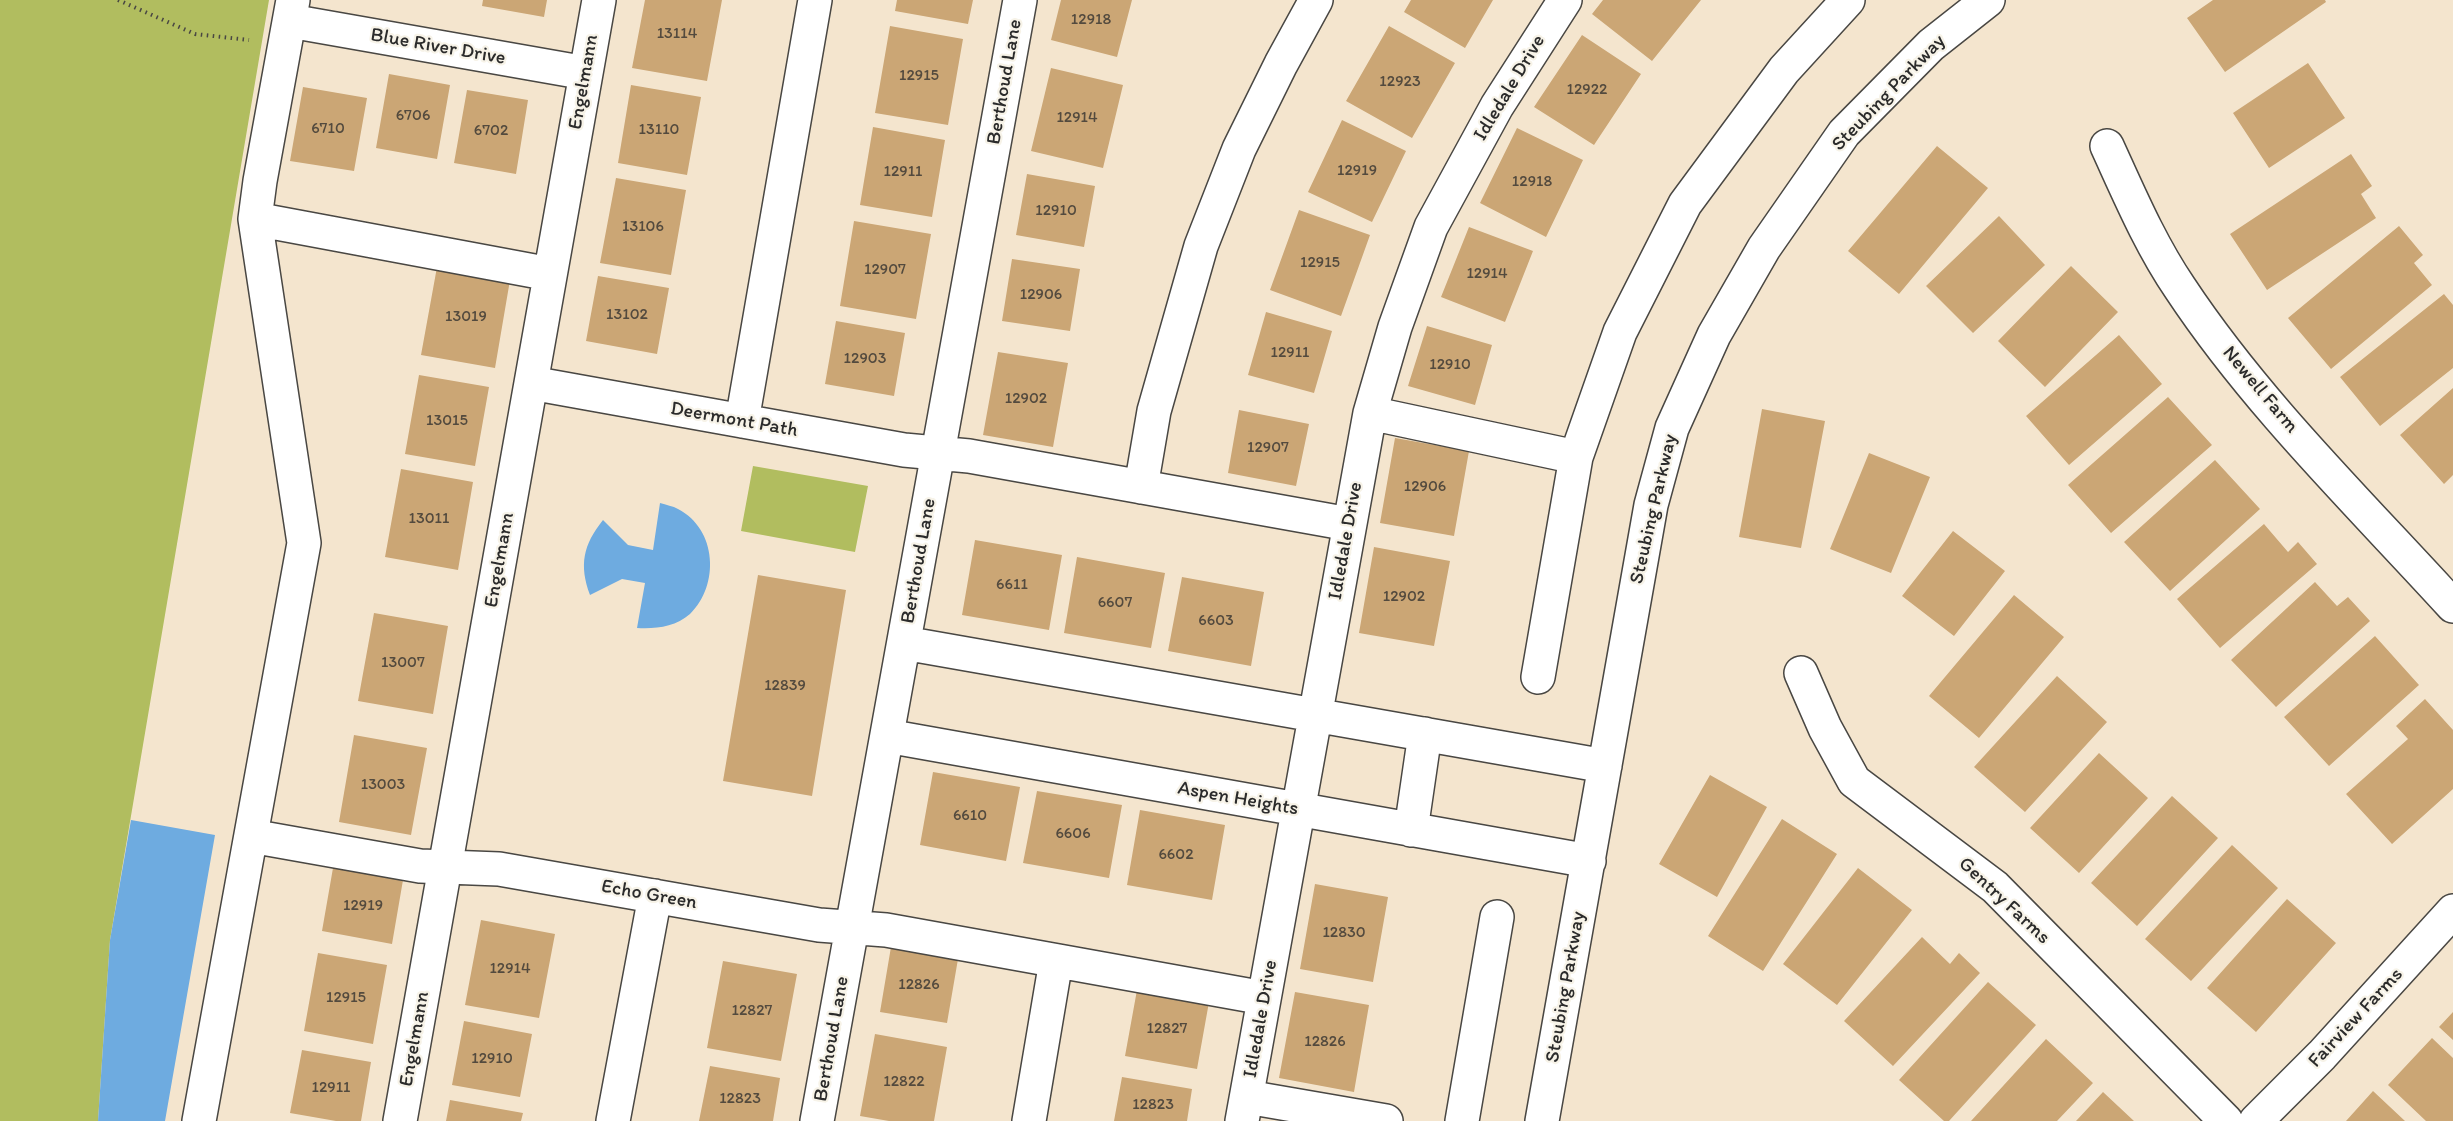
<!DOCTYPE html>
<style>
body{margin:0}
canvas{display:block;background:#f4e5ce}
</style>
<canvas width="2453" height="1121"></canvas>
<script>
const ctx = document.querySelector('canvas').getContext('2d');
ctx.lineJoin = 'round';
function paint(path, color) { ctx.fillStyle = color; ctx.fill(path, 'evenodd'); }
function strokePath(path, color, width, dash) { ctx.strokeStyle = color; ctx.lineWidth = width; ctx.lineCap = dash ? 'butt' : 'round'; ctx.setLineDash(dash || []); ctx.stroke(path); }
function label(font, color, halo, rows, align = 'center') {
  ctx.font = font + ' Itim,sans-serif'; ctx.lineWidth = 4.5; ctx.setLineDash([]); ctx.textBaseline = 'middle'; ctx.strokeStyle = halo; ctx.fillStyle = color; for (const [text, x, y, turn = 0] of rows) {
    ctx.save(); ctx.translate(x, y); ctx.rotate((+turn || 0) * Math.PI / 180); ctx.textAlign = isNaN(turn) ? turn : align; if (halo) ctx.strokeText(text, 0, 0); ctx.fillText(text, 0, 0); ctx.restore();
  }
}
paint(new Path2D(`
 M0 0H269L110 940 98 1121H0Z
 M753 466 868 486 855 552 741 531Z`), '#b1bd5f');
paint(new Path2D(`
 M660 503C666 505 673 506 678 509 717 529 720 585 690 614 675 627 656 629 637 628L645 583 622 579 590 595C579 565 583 545 603 520L628 545 653 550Z
 M131 820 215 835 165 1121H98L110 940Z`), '#6eabe0');
paint(new Path2D(`
 M483 0H547L544 17 482 6Z
 M645 0H722L707 81 632 68Z
 M897 0H973L968 24 895 11Z
 M1061 0H1132L1117 57 1051 40Z
 M1411 0H1493L1465 48 1404 12Z
 M1603 0H1701L1652 61 1592 14Z
 M2213 0H2325L2326 2 2225 72 2187 18Z
 M890 26 963 39 948 125 875 113Z
 M1389 26 1455 63 1412 138 1346 101Z
 M1582 35 1641 74 1594 145 1534 107Z
 M2308 63 2345 118 2269 168 2233 113Z
 M1051 68 1123 85 1103 168 1031 151Z
 M389 74 450 85 437 159 376 148Z
 M631 85 701 97 687 175 618 163Z
 M303 87 367 98 354 171 290 161Z
 M467 90 528 100 516 174 454 163Z
 M1342 120 1406 151 1372 222 1308 192Z
 M873 127 945 140 932 217 860 205Z
 M1517 128 1583 160 1546 237 1480 203Z
 M1937 146 1988 188 1899 294 1848 251Z
 M2351 154 2372 186 2361 194 2376 218 2267 290 2230 234Z
 M1027 174 1095 186 1084 247 1016 235Z
 M616 178 686 190 671 275 600 263Z
 M1299 210 1370 235 1341 316 1270 290Z
 M1999 216 2045 265 1973 333 1926 286Z
 M854 221 931 234 916 319 840 306Z
 M2399 226 2423 255 2414 263 2432 285 2331 369 2288 318Z
 M1469 227 1533 251 1505 322 1441 297Z
 M1012 259 1080 269 1070 331 1002 321Z
 M2071 266 2118 312 2045 387 1998 341Z
 M437 267 510 280 495 368 421 355Z
 M598 276 669 288 657 354 586 341Z
 M2444 294 2453 305V368L2380 426 2340 377Z
 M1266 312 1332 331 1314 393 1248 375Z
 M836 321 905 333 894 396 825 384Z
 M1427 326 1492 345 1475 405 1408 386Z
 M2119 335 2162 384 2069 465 2026 416Z
 M998 352 1068 363 1053 447 983 435Z
 M419 375 489 387 475 466 405 454Z
 M2453 388V475L2444 484 2400 435Z
 M2168 397 2212 445 2111 533 2068 485Z
 M1762 409 1825 421 1801 548 1739 537Z
 M1239 410 1309 424 1296 486 1228 473Z
 M1395 438 1469 451 1454 536 1380 523Z
 M1869 453 1930 477 1891 573 1830 549Z
 M2215 460 2260 509 2170 591 2124 542Z
 M401 469 473 482 458 570 385 557Z
 M2264 524 2288 552 2298 542 2317 564 2220 648 2177 599Z
 M1953 531 2005 571 1954 636 1902 596Z
 M975 540 1062 555 1049 630 962 615Z
 M1374 547 1450 561 1434 646 1359 633Z
 M1077 557 1165 573 1151 648 1064 633Z
 M758 575 846 590 812 796 723 781Z
 M1182 577 1264 592 1251 666 1168 651Z
 M2315 582 2337 606 2348 597 2370 621 2276 707 2231 660Z
 M2014 595 2064 637 1979 738 1929 696Z
 M374 613 448 626 433 714 358 701Z
 M2375 636 2419 685 2329 766 2284 717Z
 M2057 676 2107 722 2025 812 1974 767Z
 M2425 699 2453 730V789L2392 844 2346 794 2408 739 2396 726Z
 M354 735 427 748 411 835 339 822Z
 M2099 753 2148 798 2079 873 2030 828Z
 M933 772 1020 787 1006 861 920 845Z
 M1710 775 1767 807 1717 897 1659 864Z
 M1037 791 1122 805 1109 878 1023 863Z
 M2172 796 2218 838 2137 926 2091 883Z
 M1140 810 1225 825 1212 900 1127 885Z
 M1782 819 1837 854 1763 971 1708 936Z
 M2232 845 2278 888 2191 981 2145 939Z
 M333 868 403 880 392 944 322 931Z
 M1858 868 1912 910 1837 1005 1783 964Z
 M1315 884 1388 897 1373 982 1300 969Z
 M2287 899 2336 943 2256 1032 2207 988Z
 M481 920 555 934 539 1018 465 1005Z
 M1922 937 1950 964 1959 953 1980 973 1893 1066 1844 1021Z
 M891 947 958 959 947 1023 880 1012Z
 M318 953 387 965 373 1044 304 1031Z
 M723 961 797 974 781 1061 707 1048Z
 M1988 982 2036 1025 1949 1121H1944L1899 1080Z
 M1137 990 1209 1002 1197 1069 1125 1056Z
 M1295 992 1369 1005 1354 1092 1279 1078Z
 M2453 1012V1040L2439 1027Z
 M464 1021 532 1034 520 1097 452 1085Z
 M875 1034 947 1047 934 1121H889L860 1116Z
 M2432 1038 2453 1058V1121H2426L2388 1085Z
 M2046 1039 2093 1083 2057 1121H1971Z
 M302 1050 371 1062 361 1121H336L290 1113Z
 M710 1066 780 1078 773 1121H699Z
 M1122 1077 1192 1089 1187 1121H1114Z
 M2373 1091 2405 1121H2346Z
 M2103 1092 2134 1121H2076Z
 M450 1100 523 1113 521 1121H446Z`), '#cba675');
const minor = new Path2D(`
 M290 21 586 73
 M2107 146C2129 194 2150 244 2180 288 2256 403 2360 504 2453 606
 M255 219 550 274
 M531 383 904 450 969 456 1349 524
 M1370 413 1576 457
 M742 421 815 0
 M1141 487 1154 411 1201 246 1239 149 1281 64 1316 0
 M904 643 1605 766
 M1801 673 1825 728 1854 781 1995 887 2226 1121
 M1538 677 1576 457 1620 332 1685 204 1784 70 1848 0
 M887 736 1589 861
 M1411 830 1425 734
 M251 836 420 866 499 869 819 925 886 930 1264 998
 M1247 1097 1386 1121
 M199 1121 304 543 255 219 260 181 293 0
 M400 1121 599 0
 M613 1121 655 896
 M817 1121 1020 0
 M1029 1121 1056 961
 M1242 1121 1370 413 1395 327 1431 227 1497 106 1565 0
 M1462 1121 1497 917
 M1542 1121 1651 505 1672 428 1714 335 1764 248 1844 133 1931 45 1988 0
 M2256 1121 2322 1055 2453 911`);
strokePath(minor, '#494743', 36);
strokePath(new Path2D(`
 M118 0 195 34 249 40`), '#494743', 4, [1.5, 4.5]);
strokePath(minor, '#fff', 33);
label('16px', '#534a3e', null, [
 ["12918",1091,20],
 ["13114",677,34],
 ["12915",919,76],
 ["12923",1400,82],
 ["12922",1587,90],
 ["6706",413,116],
 ["12914",1077,118],
 ["6710",328,129],
 ["13110",659,130],
 ["6702",491,131],
 ["12919",1357,171],
 ["12911",903,172],
 ["12918",1532,182],
 ["12910",1056,211],
 ["13106",643,227],
 ["12915",1320,263],
 ["12907",885,270],
 ["12914",1487,274],
 ["12906",1041,295],
 ["13102",627,315],
 ["13019",466,317],
 ["12911",1290,353],
 ["12903",865,359],
 ["12910",1450,365],
 ["12902",1026,399],
 ["13015",447,421],
 ["12907",1268,448],
 ["12906",1425,487],
 ["13011",429,519],
 ["6611",1012,585],
 ["12902",1404,597],
 ["6607",1115,603],
 ["6603",1216,621],
 ["13007",403,663],
 ["12839",785,686],
 ["13003",383,785],
 ["6610",970,816],
 ["6606",1073,834],
 ["6602",1176,855],
 ["12919",363,906],
 ["12830",1344,933],
 ["12914",510,969],
 ["12826",919,985],
 ["12915",346,998],
 ["12827",752,1011],
 ["12827",1167,1029],
 ["12826",1325,1042],
 ["12910",492,1059],
 ["12822",904,1082],
 ["12911",331,1088],
 ["12823",740,1099],
 ["12823",1153,1105]
]);
label('20px', '#2b2b2b', '#f7f3e8', [
 ["Blue River Drive",438,47,10],
 ["Engelmann",584,82,-80],
 ["Berthoud Lane",1005,82,-80],
 ["Idledale Drive",1510,88,-59],
 ["Steubing Parkway",1889,93,-46],
 ["Newell Farm",2260,390,50],
 ["Deermont Path",734,420,10],
 ["Steubing Parkway",1654,509,-77],
 ["Idledale Drive",1346,541,-80],
 ["Engelmann",500,560,-80],
 ["Berthoud Lane",919,561,-80],
 ["Aspen Heights",1238,799,10],
 ["Echo Green",649,895,10],
 ["Gentry Farms",2004,901,43],
 ["Steubing Parkway",1566,987,-80],
 ["Fairview Farms",2356,1018,-47],
 ["Idledale Drive",1261,1019,-80],
 ["Engelmann",415,1039,-80],
 ["Berthoud Lane",832,1039,-80]
]);
</script>
